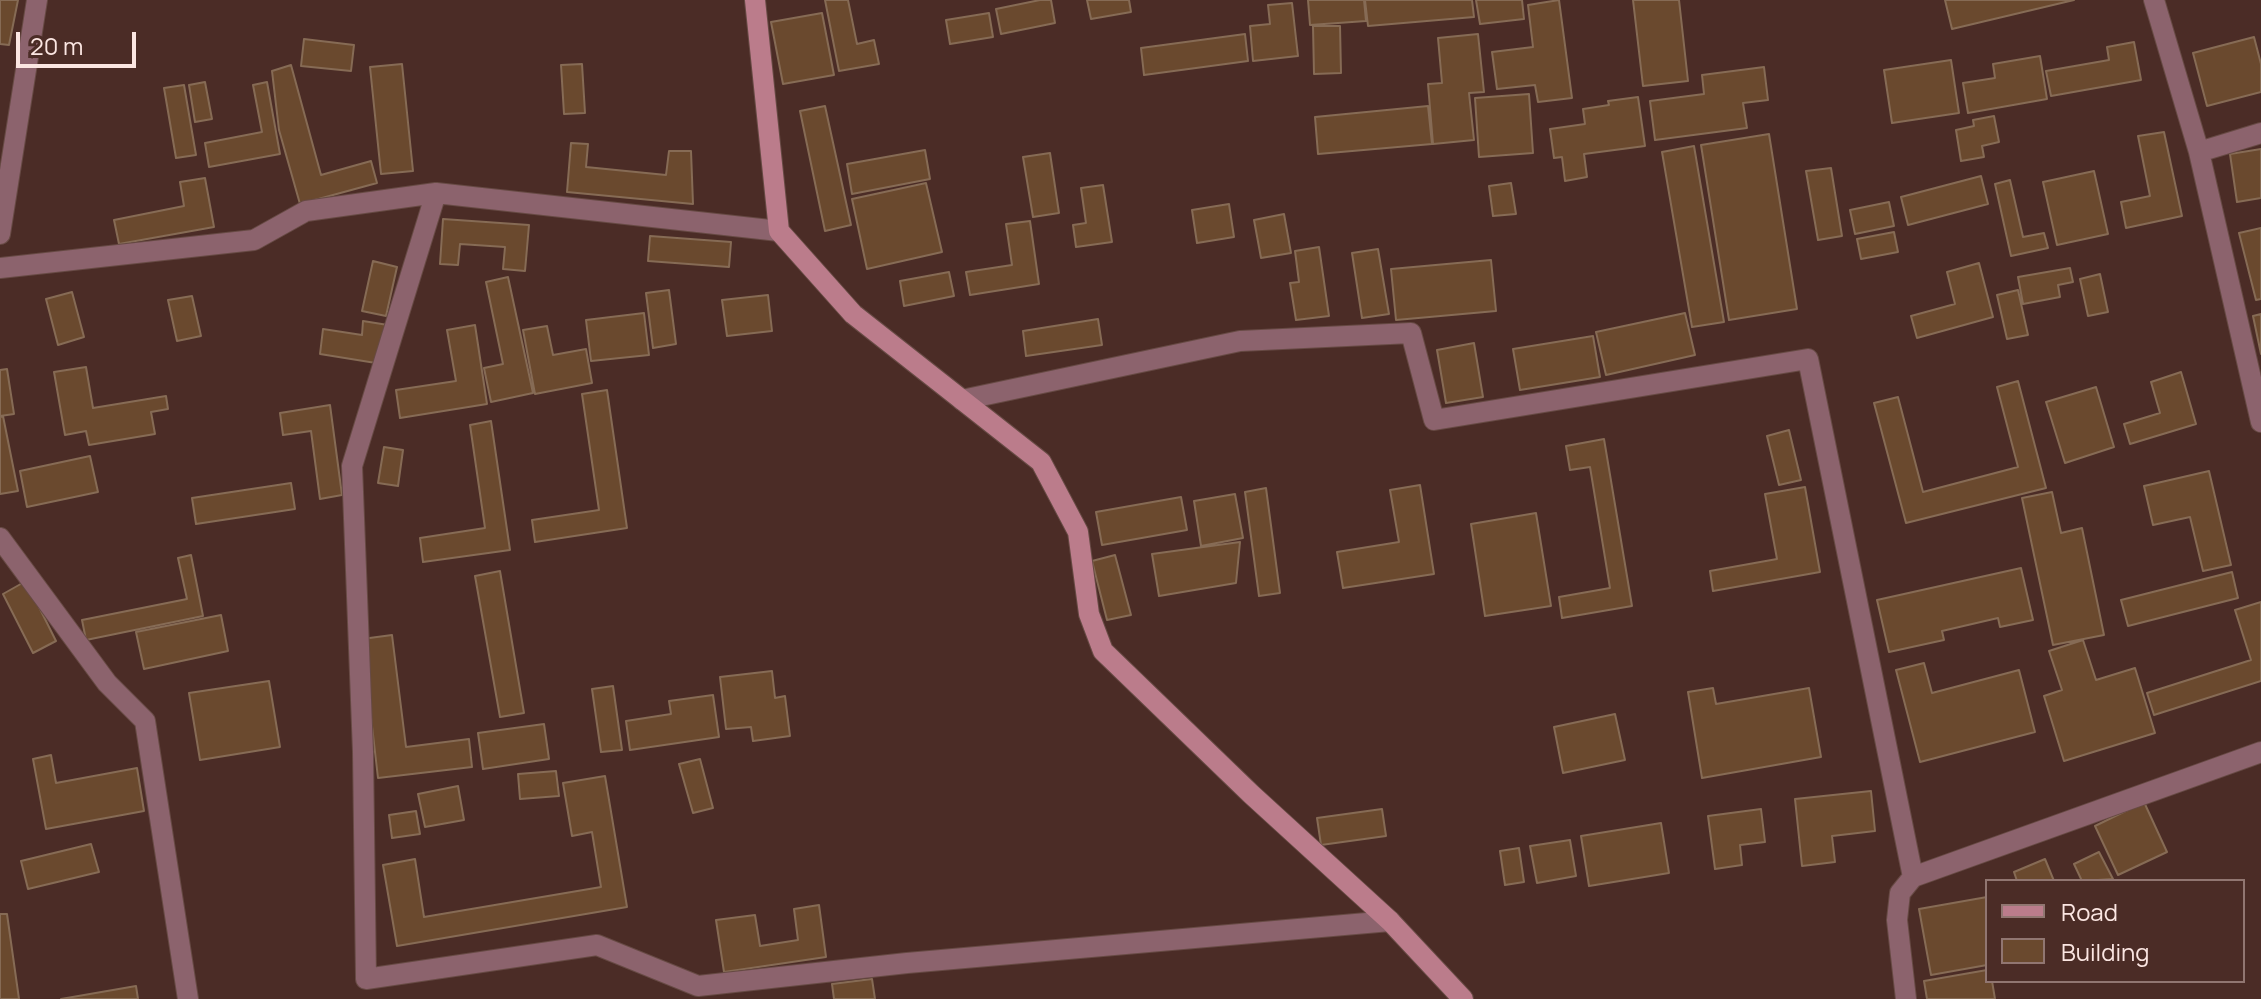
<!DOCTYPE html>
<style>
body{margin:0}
#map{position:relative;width:2261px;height:999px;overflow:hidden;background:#4b2c26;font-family:Manrope,sans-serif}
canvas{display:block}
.legend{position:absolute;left:1985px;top:879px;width:260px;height:104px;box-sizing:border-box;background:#4b2c26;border:2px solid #917671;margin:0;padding:10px 14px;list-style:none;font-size:24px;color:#fbe6e2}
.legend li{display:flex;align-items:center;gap:16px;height:40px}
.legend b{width:40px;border:2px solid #917671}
.scale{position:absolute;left:16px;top:32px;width:120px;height:36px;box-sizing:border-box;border:4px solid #fbe6e2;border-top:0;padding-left:10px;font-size:24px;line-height:28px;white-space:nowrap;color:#fbe6e2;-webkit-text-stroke:6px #4b2c26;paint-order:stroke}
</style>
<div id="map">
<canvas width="2261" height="999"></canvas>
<ul class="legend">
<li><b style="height:10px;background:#bb7c8b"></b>Road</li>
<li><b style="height:22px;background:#6a492e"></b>Building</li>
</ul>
<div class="scale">20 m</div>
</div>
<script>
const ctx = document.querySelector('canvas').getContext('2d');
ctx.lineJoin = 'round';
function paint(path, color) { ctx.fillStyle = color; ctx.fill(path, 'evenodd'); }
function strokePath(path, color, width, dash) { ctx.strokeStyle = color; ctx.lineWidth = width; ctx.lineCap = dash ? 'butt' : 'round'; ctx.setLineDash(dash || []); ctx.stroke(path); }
const building = new Path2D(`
 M0 0H18L9 45 0 44Z
 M825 0H848L857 44 874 40 879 64 839 71Z
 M1040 0H1051L1055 23 1001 34 996 9Z
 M1087 0H1129L1131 12 1091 19Z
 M1308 0H1364L1366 21 1310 25Z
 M1365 0H1472L1474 17 1368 26Z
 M1476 0H1522L1524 19 1480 24Z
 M1559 0 1572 98 1538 102 1535 85 1497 89 1492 52 1533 47 1528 5Z
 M1633 0H1679L1688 81 1643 86Z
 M1945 0H2074L1952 29Z
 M1292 3 1298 56 1253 61 1250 26 1270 24 1268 5Z
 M822 13 834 75 783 84 771 22Z
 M989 13 993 37 950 44 946 20Z
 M1313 26H1340L1341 73 1314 74Z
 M1245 34 1248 61 1144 75 1141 48Z
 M1478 34 1484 92 1469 93 1474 140 1433 144 1428 84 1442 83 1438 38Z
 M2254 37 2261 64V92L2207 106 2193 53Z
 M304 39 354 45 351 71 301 66Z
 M2134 42 2141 80 2051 96 2046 71 2109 60 2107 47Z
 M2040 56 2047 99 1968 113 1963 83 1995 78 1993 64Z
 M1951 60 1959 113 1892 123 1884 70Z
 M402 64 413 171 381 174 370 67Z
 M582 64 585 113 564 114 561 65Z
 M291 65 321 175 371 161 377 183 300 204 279 130 272 71Z
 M1764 67 1768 100 1743 103 1747 128 1655 140 1650 101 1704 94 1702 75Z
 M205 82 212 119 195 122 189 85Z
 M267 82 280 154 209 167 205 143 262 132 253 85Z
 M184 85 196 155 176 158 164 88Z
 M1529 94 1533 153 1479 157 1475 98Z
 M1638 97 1645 146 1584 154 1587 177 1565 181 1562 157 1554 158 1550 129 1585 124 1583 109 1609 105 1608 101Z
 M825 106 851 225 825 231 800 111Z
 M1428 106 1432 144 1318 154 1315 117Z
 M1994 116 1999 142 1982 146 1984 157 1961 161 1956 130 1974 126 1973 120Z
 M2164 132 2182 216 2126 228 2121 202 2150 196 2138 136Z
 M1769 134 1797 309 1729 320 1701 145Z
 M571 143 588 144 586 167 666 175 669 151H691L693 204 567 192Z
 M1694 146 1724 322 1692 327 1662 152Z
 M2261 149V198L2237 202 2230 154Z
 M925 150 930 179 852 194 847 164Z
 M1050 153 1059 213 1033 217 1023 157Z
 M1831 168 1842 236 1818 240 1806 171Z
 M2094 171 2108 234 2057 245 2043 182Z
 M1981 176 1988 204 1908 225 1901 197Z
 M205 178 214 227 119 244 114 220 184 206 180 182Z
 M2010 180 2023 237 2044 233 2048 248 2011 256 1995 184Z
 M926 183 942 252 867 269 852 199Z
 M1511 183 1516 214 1493 216 1489 186Z
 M1103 185 1112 242 1076 247 1073 225 1086 223 1081 188Z
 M1889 202 1894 226 1855 234 1850 210Z
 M1229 204 1234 237 1197 243 1192 210Z
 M1284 214 1291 253 1261 258 1254 220Z
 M443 219 529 225 525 271 503 269 505 247 460 244 458 265 440 264Z
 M1030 221 1039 284 970 295 966 272 1012 265 1006 224Z
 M2261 228V299L2256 300 2239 233Z
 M1894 232 1898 252 1861 259 1857 239Z
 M650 236 731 242 729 267 648 261Z
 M1319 247 1329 316 1296 320 1290 283 1299 282 1295 251Z
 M1378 249 1389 314 1362 318 1352 253Z
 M1491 260 1496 311 1396 320 1391 269Z
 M373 261 397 267 386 316 362 311Z
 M1979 263 1993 317 1917 338 1911 316 1955 304 1947 272Z
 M2070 268 2073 282 2058 285 2060 297 2023 304 2018 277Z
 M949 272 954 296 904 306 900 281Z
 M2100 274 2108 312 2088 316 2080 279Z
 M508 277 533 393 491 402 484 368 503 364 486 282Z
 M669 290 676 344 653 348 646 293Z
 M2018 290 2028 335 2007 339 1997 295Z
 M72 292 84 337 58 345 46 299Z
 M768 295 772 331 727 336 722 300Z
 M192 296 201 336 177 341 168 300Z
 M644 313 649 355 591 361 586 320Z
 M1685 313 1695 355 1606 375 1596 332Z
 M2261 314V354L2253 316Z
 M1098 319 1102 345 1026 356 1023 331Z
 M363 321 388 325 382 364 320 354 323 329 362 335Z
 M475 325 487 404 400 418 396 390 456 381 447 330Z
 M547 326 553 355 586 349 592 383 535 394 523 330Z
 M1593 336 1600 377 1520 390 1513 349Z
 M1474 343 1483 397 1446 403 1437 350Z
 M86 367 93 408 166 396 168 409 151 412 155 434 89 445 86 431 65 435 54 372Z
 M7 369 14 414 0 416V370Z
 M2181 372 2196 424 2130 444 2124 424 2160 413 2151 382Z
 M2018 381 2046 488 1906 523 1874 403 1898 397 1923 492 2018 467 1997 387Z
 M2096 387 2114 447 2065 463 2046 402Z
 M607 390 627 528 535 542 532 520 599 510 582 394Z
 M330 405 342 495 320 499 311 431 283 435 280 413Z
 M3 416 18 491 0 494V417Z
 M491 421 510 550 423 562 420 538 485 528 470 425Z
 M1789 430 1801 480 1779 485 1767 436Z
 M1604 439 1632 606 1562 618 1559 597 1610 588 1590 467 1570 470 1566 446Z
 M384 447 403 450 398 486 378 483Z
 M90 456 98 492 27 507 20 471Z
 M2209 471 2231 565 2203 571 2190 517 2153 525 2144 486Z
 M291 483 295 509 196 524 192 498Z
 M1420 485 1434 574 1343 588 1337 552 1399 542 1390 490Z
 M1805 487 1820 572 1713 591 1710 571 1777 559 1765 494Z
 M1266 488 1280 593 1259 596 1245 492Z
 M2052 492 2061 533 2082 528 2104 635 2053 645 2022 498Z
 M1235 494 1243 538 1201 546 1194 501Z
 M1181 497 1187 530 1102 545 1096 512Z
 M1536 513 1551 606 1485 616 1471 524Z
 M1240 542 1236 583 1159 596 1152 554Z
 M191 555 203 616 86 640 82 620 187 599 178 558Z
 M1115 555 1131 615 1107 620 1092 561Z
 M2021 568 2033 620 2000 627 1998 618 1942 631 1944 640 1889 652 1877 600Z
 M500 571 524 713 500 717 475 576Z
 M2232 572 2238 598 2128 626 2121 600Z
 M26 581 56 641 33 653 3 594Z
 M2261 602V681L2154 715 2147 693 2251 660 2235 610Z
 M221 615 228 651 144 669 136 632Z
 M392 635 406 747 469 739 472 767 378 778 362 639Z
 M2083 640 2096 680 2135 668 2155 733 2064 761 2044 696 2062 690 2049 651Z
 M1924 663 1932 693 2019 670 2035 732 1920 762 1896 670Z
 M772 671 775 698 785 696 790 736 753 741 751 727 726 729 720 677Z
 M269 681 280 747 200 760 189 693Z
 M613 686 622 750 601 752 592 689Z
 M1713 688 1716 704 1809 688 1821 757 1702 778 1688 692Z
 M713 695 719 737 630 750 626 721 671 714 669 701Z
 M1615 714 1625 760 1563 773 1554 727Z
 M544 724 549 759 483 769 478 733Z
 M51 755 56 783 137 768 144 811 46 829 33 759Z
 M700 759 713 808 693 813 679 764Z
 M556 771 559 796 520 799 518 774Z
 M605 776 627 907 397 946 383 865 415 859 424 917 601 887 592 832 572 836 563 783Z
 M458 786 464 820 425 827 418 794Z
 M1871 791 1875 831 1832 836 1835 862 1802 866 1795 799Z
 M2144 802 2167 852 2118 875 2095 826Z
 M1382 809 1386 836 1321 845 1317 818Z
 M1761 809 1765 842 1740 845 1742 865 1715 869 1708 816Z
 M416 811 420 834 392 838 389 815Z
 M1661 823 1669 873 1589 886 1581 836Z
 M1570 840 1576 876 1537 883 1530 846Z
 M91 844 99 872 28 889 21 861Z
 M1519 848 1524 882 1505 885 1500 851Z
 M2099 852 2113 879 2082 881 2074 864Z
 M2045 859 2054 881H2017L2014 872Z
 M1987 897V965L1931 975 1919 909Z
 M819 905 826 957 724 972 716 920 755 915 760 946 798 940 794 909Z
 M0 914H7L19 999H0Z
 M1987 970V981H1992L1995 999H1927L1924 981Z
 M872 979 875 999H834L832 984Z
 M136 986 138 999H61Z`);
paint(building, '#6a492e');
strokePath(building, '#866b55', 2);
const street = new Path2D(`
 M2154 0 2199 152 2261 422
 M2199 152 2261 133
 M436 193 352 466 363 752 366 979 597 945 698 986 907 963 1390 921
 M0 234 37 0
 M0 268 254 240 306 211 436 193 779 231
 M962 400 1240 341 1411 333 1434 420 1808 359 1913 877
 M0 538 107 683 145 721 188 999
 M1906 999 1897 920 1900 893 1913 877 2261 752`);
const secondary = new Path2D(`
 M755 0 779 231 853 314 1041 462 1078 532 1089 614 1103 651 1251 794 1390 921 1463 999`);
strokePath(street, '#674a44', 22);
strokePath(secondary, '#674a44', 22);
strokePath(street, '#8c636d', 20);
strokePath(secondary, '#bb7c8b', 20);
</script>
